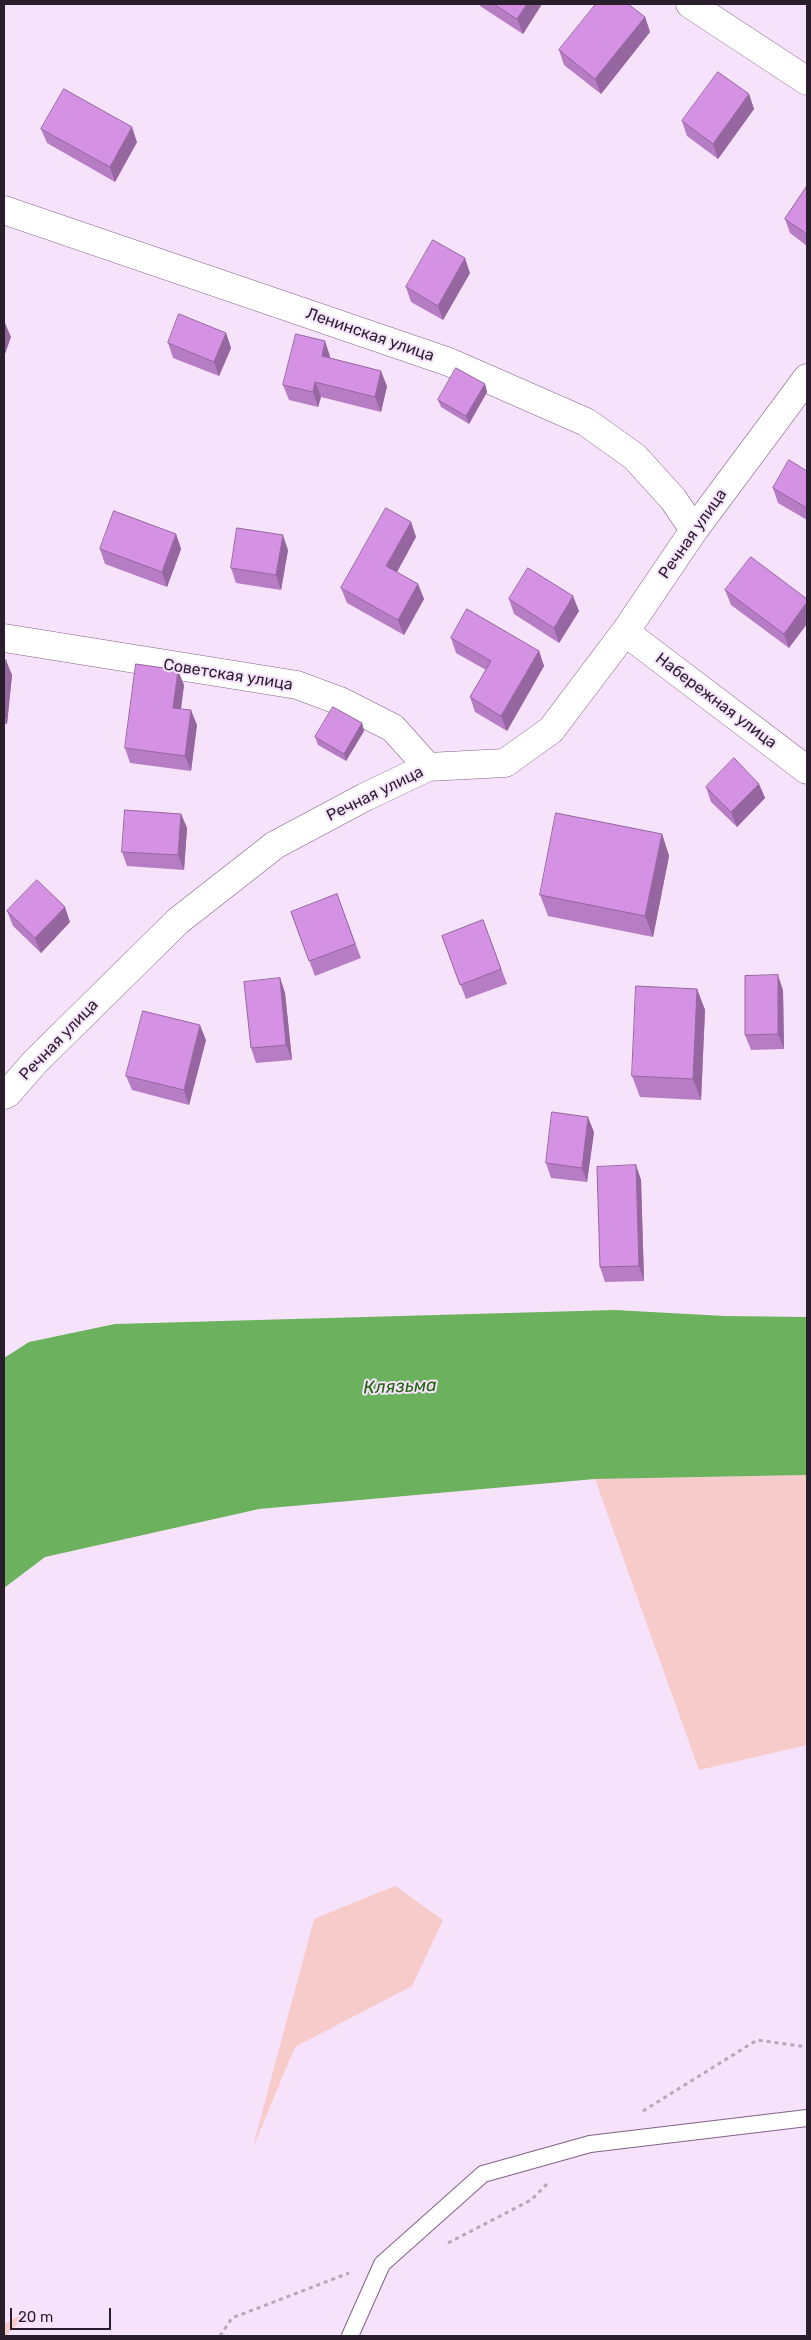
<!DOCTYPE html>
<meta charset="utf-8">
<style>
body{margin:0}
#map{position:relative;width:811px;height:2340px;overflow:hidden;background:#f6e2fb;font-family:Rubik,sans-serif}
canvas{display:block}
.frame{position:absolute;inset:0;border:5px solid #2a1e2d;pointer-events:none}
.scale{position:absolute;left:10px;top:2308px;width:101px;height:22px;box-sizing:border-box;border:2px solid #2a1e2d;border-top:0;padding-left:6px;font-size:15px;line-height:18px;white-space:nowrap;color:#2a1e2d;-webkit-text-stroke:4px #f6e2fb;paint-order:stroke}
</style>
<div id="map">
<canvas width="811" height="2340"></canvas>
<div class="frame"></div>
<div class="scale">20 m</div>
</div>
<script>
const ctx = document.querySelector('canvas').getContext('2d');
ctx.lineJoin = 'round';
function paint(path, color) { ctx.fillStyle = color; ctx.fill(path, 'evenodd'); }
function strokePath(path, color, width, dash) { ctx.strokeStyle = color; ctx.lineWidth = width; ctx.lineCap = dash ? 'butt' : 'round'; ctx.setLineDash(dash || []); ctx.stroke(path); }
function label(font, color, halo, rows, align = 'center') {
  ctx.font = font + ' Rubik,sans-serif'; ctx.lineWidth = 4; ctx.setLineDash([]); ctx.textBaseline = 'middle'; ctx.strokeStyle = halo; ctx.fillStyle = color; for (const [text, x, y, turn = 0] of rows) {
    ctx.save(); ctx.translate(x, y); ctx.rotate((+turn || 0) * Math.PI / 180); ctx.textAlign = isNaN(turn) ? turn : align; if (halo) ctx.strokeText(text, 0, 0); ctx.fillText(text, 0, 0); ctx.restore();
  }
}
paint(new Path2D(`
 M807 1475V1745L699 1770 595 1479Z
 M395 1886 443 1920 412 1986 295 2047 252 2150 314 1919Z
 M34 2308 6 2336H4V2324Z`), '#f7cbca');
paint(new Path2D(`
 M615 1310 724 1316 807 1317V1475L595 1479 259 1509 45 1557 4 1588V1358L29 1342 115 1324Z`), '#6cb15d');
const lane = new Path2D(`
 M350 2336 382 2264 483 2174 590 2144 807 2118`);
const street = new Path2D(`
 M690 4 807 81
 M4 210 449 362 586 422 635 457 673 499 694 530
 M625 632 807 770
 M4 638 297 685 340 701 393 728 428 767
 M4 1095 8 1093 35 1062 178 921 275 845 365 797 428 767 505 763 551 730 625 632 694 530 807 378`);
strokePath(lane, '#816387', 18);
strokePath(street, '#816387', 29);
strokePath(new Path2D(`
 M643 2111 757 2040 807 2047
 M448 2243 531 2200 547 2184
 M220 2336 232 2318 349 2273`), '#b7a6bc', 3, [4, 4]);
strokePath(lane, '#fff', 16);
strokePath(street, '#fff', 28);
paint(new Path2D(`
 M479 4H542L523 34 480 6Z
 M645 17 650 32 601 94 564 65 559 50Z
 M749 94 754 109 718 159 687 136 682 121Z
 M41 129 137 142 115 182 47 143Z
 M807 186V246L790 233 785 219Z
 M470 273 443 320 411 302 406 287Z
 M226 333 231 348 219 376 173 358 168 343Z
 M330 356V358L387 386 381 412 321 397 318 407 289 400 283 385Z
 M485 384 487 392 469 424 441 407 438 400Z
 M807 471V520L778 503 773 488Z
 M411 522 416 537 397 572 418 584 424 599 404 635 347 603 341 588Z
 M176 534 181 549 167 587 105 564 100 549Z
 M288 550 281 590 236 583 231 568Z
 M725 590 807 599 789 648 731 605Z
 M509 599 579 611 559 643 514 614Z
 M451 638 539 651 544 666 507 731 475 712 470 697 486 670 456 653Z
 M4 660 12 675 7 724H4Z
 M184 685 181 709 197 725 191 771 130 763 125 748Z
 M362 723 364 731 346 761 318 745 315 737Z
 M759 784 765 798 737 827 711 802 706 787Z
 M181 814 187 828 184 870 127 866 122 852Z
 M662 834 669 856 653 937 548 916 540 895Z
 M337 894 361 958 315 976 291 912Z
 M7 911 70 922 41 953 13 926Z
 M483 920 507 984 466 999 442 936Z
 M280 978 285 993 292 1060 256 1063 251 1048Z
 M697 989 705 1010 701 1100 640 1097 632 1076Z
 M783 990 784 1049 751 1050 745 1035Z
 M206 1040 189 1105 132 1090 126 1076Z
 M594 1132 587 1182 551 1178 546 1163Z
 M636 1165 641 1180 644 1281 605 1282 600 1267Z`), '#b77dc4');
paint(new Path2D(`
 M527 4H542L523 34 517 19Z
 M645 17 650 32 601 94 595 79Z
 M749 94 754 109 718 159 713 144Z
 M132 127 137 142 115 182 110 167Z
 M465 258 470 273 443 320 438 306Z
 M5 323 11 337 4 357V327Z
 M226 333 231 348 219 376 214 362Z
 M325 341 330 356 327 371 322 356Z
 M381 371 387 386 381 412 375 397Z
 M315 382 321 397 318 407 313 392Z
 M485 384 487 392 469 424 466 416Z
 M411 522 416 537 392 581 386 566Z
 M176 534 181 549 167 587 162 572Z
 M283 535 288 550 281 590 276 575Z
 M418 584 424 599 404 635 398 620Z
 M573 596 579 611 559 643 554 628Z
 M807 602V624L789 648 784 634Z
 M539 651 544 666 507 731 501 716Z
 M6 660 12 675 7 724 4 714V688Z
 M178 670 184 685 179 723 173 708Z
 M191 710 197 725 191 771 185 756Z
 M362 723 364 731 346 761 344 754Z
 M759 784 765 798 737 827 731 812Z
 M181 814 187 828 184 870 178 855Z
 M662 834 669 856 653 937 645 916Z
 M65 907 70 922 41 953 35 938Z
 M778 975 783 990 784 1049 778 1034Z
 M280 978 285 993 292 1060 286 1045Z
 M697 989 705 1010 701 1100 693 1079Z
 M200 1025 206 1040 189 1105 184 1090Z
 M588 1117 594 1132 587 1182 582 1168Z
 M636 1165 641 1180 644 1281 639 1266Z`), '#9566a0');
const building = new Path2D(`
 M494 4H527L517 19Z
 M596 4H628L645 17 595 79 559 50Z
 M718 72 749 94 713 144 682 121Z
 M64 89 132 127 110 167 41 129Z
 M807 186V234L785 219Z
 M433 240 465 258 438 306 406 287Z
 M179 314 226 333 214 362 168 343Z
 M296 334 325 341 322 356 381 371 375 397 315 382 313 392 283 385Z
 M456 368 485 384 466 416 438 400Z
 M789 460 807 471V508L773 488Z
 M386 508 411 522 386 566 418 584 398 620 341 588Z
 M114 511 176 534 162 572 100 549Z
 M237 528 283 535 276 575 231 568Z
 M751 557 807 599V602L784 634 725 590Z
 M528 568 573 596 554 628 509 599Z
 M467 609 539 651 501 716 470 697 491 661 451 638Z
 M4 660H6L4 688Z
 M136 664 178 670 173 708 191 710 185 756 125 748Z
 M333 707 362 723 344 754 315 737Z
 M734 758 759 784 731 812 706 787Z
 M125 810 181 814 178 855 122 852Z
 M556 813 662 834 645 916 540 895Z
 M37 880 65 907 35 938 7 911Z
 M337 894 355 944 309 961 291 912Z
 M483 920 501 969 460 985 442 936Z
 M778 975V1034L745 1035V976Z
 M280 978 286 1045 251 1048 244 982Z
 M636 986 697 989 693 1079 632 1076Z
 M143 1011 200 1025 184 1090 126 1076Z
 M552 1112 588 1117 582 1168 546 1163Z
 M636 1165 639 1266 600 1267 597 1167Z`);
paint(building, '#d591e4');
strokePath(building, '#9566a0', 1);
label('16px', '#2a1e2d', '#f6e2fb', [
 ["Ленинская улица",370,335,19],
 ["Речная улица",693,534,-55],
 ["Советская улица",228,675,9],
 ["Набережная улица",716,701,37],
 ["Речная улица",375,794,-26],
 ["Речная улица",59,1040,-46]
]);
label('italic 18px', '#21630e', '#f6e2fb', [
 ["Клязьма",400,1387,-2]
]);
</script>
